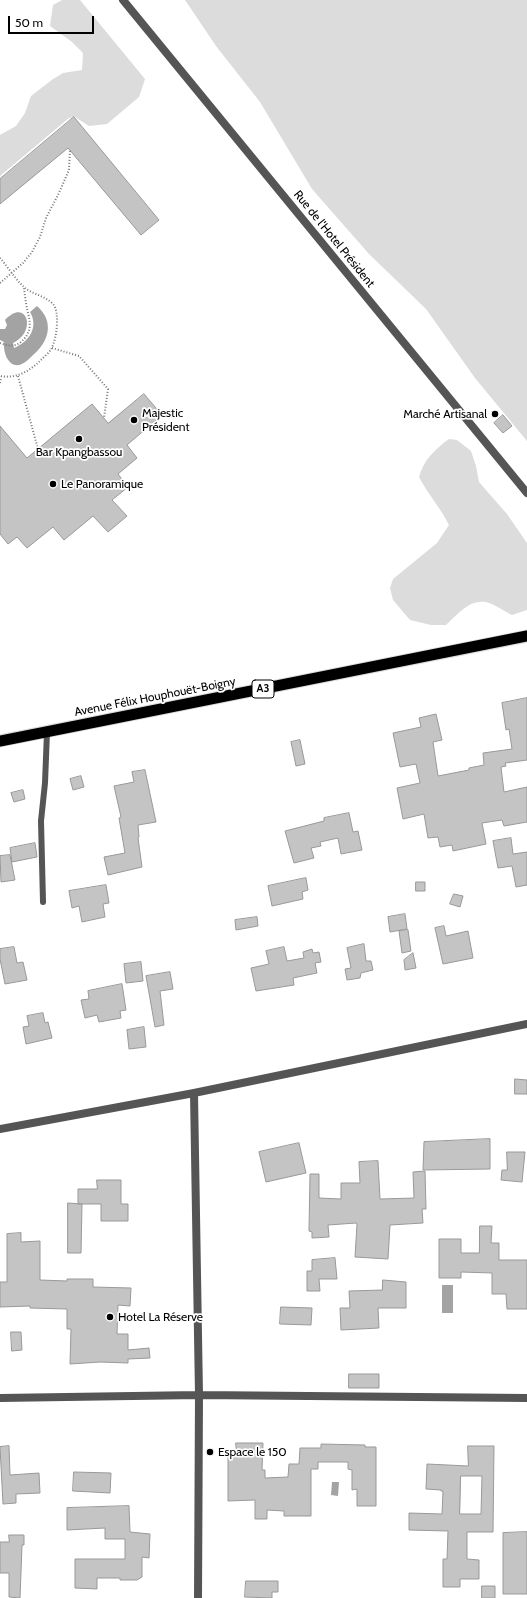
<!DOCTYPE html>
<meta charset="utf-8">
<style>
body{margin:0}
#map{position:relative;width:527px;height:1598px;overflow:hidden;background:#fff;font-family:Cabin,sans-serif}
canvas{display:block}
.scale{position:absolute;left:8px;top:16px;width:86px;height:18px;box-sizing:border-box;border:2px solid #000;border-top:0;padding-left:5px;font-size:12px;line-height:14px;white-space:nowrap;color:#000;-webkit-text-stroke:3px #fff;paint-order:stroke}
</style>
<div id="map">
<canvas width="527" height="1598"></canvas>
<div class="scale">50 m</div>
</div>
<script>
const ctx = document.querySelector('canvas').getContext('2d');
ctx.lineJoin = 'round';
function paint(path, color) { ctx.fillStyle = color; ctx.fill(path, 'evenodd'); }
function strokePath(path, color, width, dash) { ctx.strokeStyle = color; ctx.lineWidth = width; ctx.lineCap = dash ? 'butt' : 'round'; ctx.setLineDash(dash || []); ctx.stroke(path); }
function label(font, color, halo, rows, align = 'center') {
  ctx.font = font + ' Cabin,sans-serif'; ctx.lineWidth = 3.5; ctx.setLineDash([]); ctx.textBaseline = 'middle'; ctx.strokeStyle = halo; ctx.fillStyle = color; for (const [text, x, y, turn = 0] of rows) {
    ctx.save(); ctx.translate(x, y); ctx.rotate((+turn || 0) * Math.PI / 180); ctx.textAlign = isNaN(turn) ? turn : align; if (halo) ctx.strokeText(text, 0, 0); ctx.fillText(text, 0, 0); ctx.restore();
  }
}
paint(new Path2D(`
 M62 0H80L145 79 139 97 107 124 89 126 75 117 69 118 0 176V135L16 126 25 113 31 96 53 79 63 73 82 70 83 53 72 42 50 26 53 5Z
 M185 0H527V441L475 378 426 309 369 254 312 189 260 102 216 46Z
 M449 439 457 440 471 451 476 466 479 482 507 514 527 543V610L512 615C504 611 494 604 486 602 469 599 457 615 446 625H431L410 620 393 600 390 588 393 579 437 543 449 525C440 507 428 494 419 477 423 461 435 449 449 439Z`), '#dcdcdc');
paint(new Path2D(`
 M37 306C55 322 49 342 32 356 29 359 24 364 19 365 7 367 3 350 4 342L0 340V329H5L7 325 5 320C26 297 38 331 13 343L14 348C29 342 39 327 30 312Z
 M442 1285H453V1313H442Z
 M332 1482H339L338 1496 331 1495Z`), '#a3a3a3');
const building = new Path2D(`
 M74 117 159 220 141 235 68 148 0 204V179Z
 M144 394 162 415 127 445 137 458 118 474 128 487 112 500 127 516 108 532 93 516 64 540 53 527 27 548 17 537 8 544 0 534V426L27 458 92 404 108 423Z
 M503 415 512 426 503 433 494 423Z
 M527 698V760L505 763 506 766 501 767 504 792 527 787V822L504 826 502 820 482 823 486 844 453 851 452 845 440 847 438 837 428 838 424 814 403 819 397 788 420 783 416 764 400 767 393 733 421 727 419 718 436 714 442 740 433 742 438 776 469 770V768L484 765 483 753 512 749 509 729 506 730 502 703Z
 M300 740 305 764 296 766 291 742Z
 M145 770 156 822 138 825 139 837 138 838 142 867 108 875 104 857 125 853 119 818 121 817 114 786 134 782 132 772Z
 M81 776 84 787 73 790 70 779Z
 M23 790 25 799 14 802 11 793Z
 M349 813 353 832 358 831 362 850 341 854 338 838 320 842 321 846 311 848 314 858 294 863 285 831 324 821V818Z
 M511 838 513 854 527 852V885L516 887 512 866 498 868 493 841Z
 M35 843 37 857 12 862 10 848Z
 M10 855 15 880 1 882 0 856Z
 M306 878 308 890 302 892 303 899 272 906 268 886Z
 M416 882H425V891H416Z
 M106 885 109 903 103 904 105 917 82 922 79 906 72 908 69 891Z
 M454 894 463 896 460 907 450 904Z
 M405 914 407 929 390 932 388 917Z
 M257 917 258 926 236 930 235 920Z
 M444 926 446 936 468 931 473 958 443 964 435 928Z
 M408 930 411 951 402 953 399 931Z
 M364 944 366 961H371L373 970 361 973 360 978 347 980 345 969 351 968 347 948Z
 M14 947 17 963 23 962 27 980 5 984 0 959V949Z
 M284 947 287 961 304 958 303 952 312 949 313 953 319 952 321 962 315 963 317 973 293 978 294 985 256 991 251 968 269 964 266 951Z
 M413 953 416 968 405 970 404 960Z
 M141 962 143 981 126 983 124 964Z
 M170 972 173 989 160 991 164 1025 155 1027 146 976Z
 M122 984 126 1010 120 1011 121 1018 99 1022 97 1015 85 1018 81 1000 89 999 88 991Z
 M43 1013 45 1023 48 1022 52 1038 26 1044 23 1027 29 1026 27 1016Z
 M144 1027 146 1047 129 1049 127 1030Z
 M515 1079 527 1080V1094H515Z
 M490 1139V1169L423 1170 424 1142Z
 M299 1143 306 1173 266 1182 259 1152Z
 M507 1152H525L522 1182 501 1180 502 1170H507Z
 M378 1161 380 1199 414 1198 413 1172 425 1171 426 1209H422L423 1223 390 1225 388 1259 355 1257 357 1224 356 1223 328 1225 329 1237 312 1238V1232L309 1231 310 1174H319V1198L341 1199V1183H360L359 1162Z
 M97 1180H121V1204H128V1221H101V1204H78V1189H97Z
 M68 1203 82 1204 81 1253H68Z
 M480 1226H492L491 1243H499V1260H527V1309H507L506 1294H492V1273L461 1272V1278H439V1239H461V1253H479Z
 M21 1233V1242L40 1241V1280L67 1281V1279H93V1287L131 1288 130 1306 118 1305 117 1334H128V1350L149 1348 150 1358 128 1359V1363L100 1362 70 1364 71 1329H67V1309L30 1308V1306L0 1307V1282H7V1234Z
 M335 1258 337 1279H319L320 1291H307V1271H312V1260Z
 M383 1280 406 1282V1308H378L379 1328 341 1330 340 1308H350L349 1291 382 1290Z
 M281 1307 312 1308 311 1325 280 1324Z
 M11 1332H21L22 1350 12 1351Z
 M349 1374H379V1388H349Z
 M236 1443H263L262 1470H265V1478L288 1477 289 1464H299L300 1448H321V1444L365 1445V1447H376V1506H357V1489L352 1490V1470L348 1469V1462H318V1469H311V1516H284V1511L267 1510V1519H255V1500L228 1501V1450H236Z
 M9 1446 10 1475 39 1473 40 1493 16 1494V1503L3 1504 0 1447Z
 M468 1446H494L493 1532H467V1559L479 1560V1579H460V1587H443V1559H447L448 1531 409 1530V1513L442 1514 443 1491H441V1490L426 1489 427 1464 468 1466ZM461 1476H482L481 1514H460Z
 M74 1472 111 1473 110 1493 73 1491Z
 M129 1506 130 1532 150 1534 149 1558 142 1557V1577L137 1580H120V1578H97V1589L75 1588V1559H125V1539H105V1528L67 1530V1508Z
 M527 1532V1594H503V1533Z
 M9 1535H24V1545H22L20 1598 9 1597V1573H0V1542H9Z
 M246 1581H278V1592H272V1598L245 1597Z
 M482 1586H495V1598H482Z`);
paint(building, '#c4c4c4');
strokePath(building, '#999', 1);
const trunk = new Path2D(`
 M0 741 527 636`);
strokePath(trunk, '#dbdbdb', 13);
strokePath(new Path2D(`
 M0 258C8 267 15 279 24 287 31 294 44 295 53 304 60 311 57 340 51 349 49 353 44 357 41 360 30 371 16 379 0 376
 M0 283 23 263 32 252 40 237 46 218 59 193 69 170 70 150
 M0 343C7 346 15 347 21 342 31 333 31 325 28 313 26 305 25 296 24 288
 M52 348 79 356 108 389 104 418
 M18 376 38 449
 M0 383 1 377`), '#777', 2, [1, 2]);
strokePath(new Path2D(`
 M43 902 41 821 45 783 47 732`), '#555', 6);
strokePath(new Path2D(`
 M123 0 527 493
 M194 1093 199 1395 198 1598
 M0 1129 194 1093 527 1024
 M0 1398 199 1395 527 1398`), '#555', 8);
strokePath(trunk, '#000', 11);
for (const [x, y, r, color] of [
 [495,414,4,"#000"],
 [134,420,4,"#000"],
 [79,439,4,"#000"],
 [53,484,4,"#000"],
 [110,1317,4,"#000"],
 [210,1452,4,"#000"]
]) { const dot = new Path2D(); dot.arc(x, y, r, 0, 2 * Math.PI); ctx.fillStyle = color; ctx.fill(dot); strokePath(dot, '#fff', 1.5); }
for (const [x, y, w] of [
 [263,689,22]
]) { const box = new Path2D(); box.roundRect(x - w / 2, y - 9, w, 18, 3); ctx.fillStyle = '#fff'; ctx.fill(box); strokePath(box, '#000', 1); }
label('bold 11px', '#000', null, [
 ["A3",263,689]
]);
label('12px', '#000', '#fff', [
 ["Rue de l'Hotel Président",334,239,51],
 ["Avenue Félix Houphouët-Boigny",155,697,-11]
]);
label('12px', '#000', '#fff', [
 ["Majestic",142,413],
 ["Président",142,427],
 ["Marché Artisanal",487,414,"right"],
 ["Bar Kpangbassou",79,452,"center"],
 ["Le Panoramique",61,484],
 ["Hotel La Réserve",118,1317],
 ["Espace le 150",218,1452]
], 'left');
</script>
